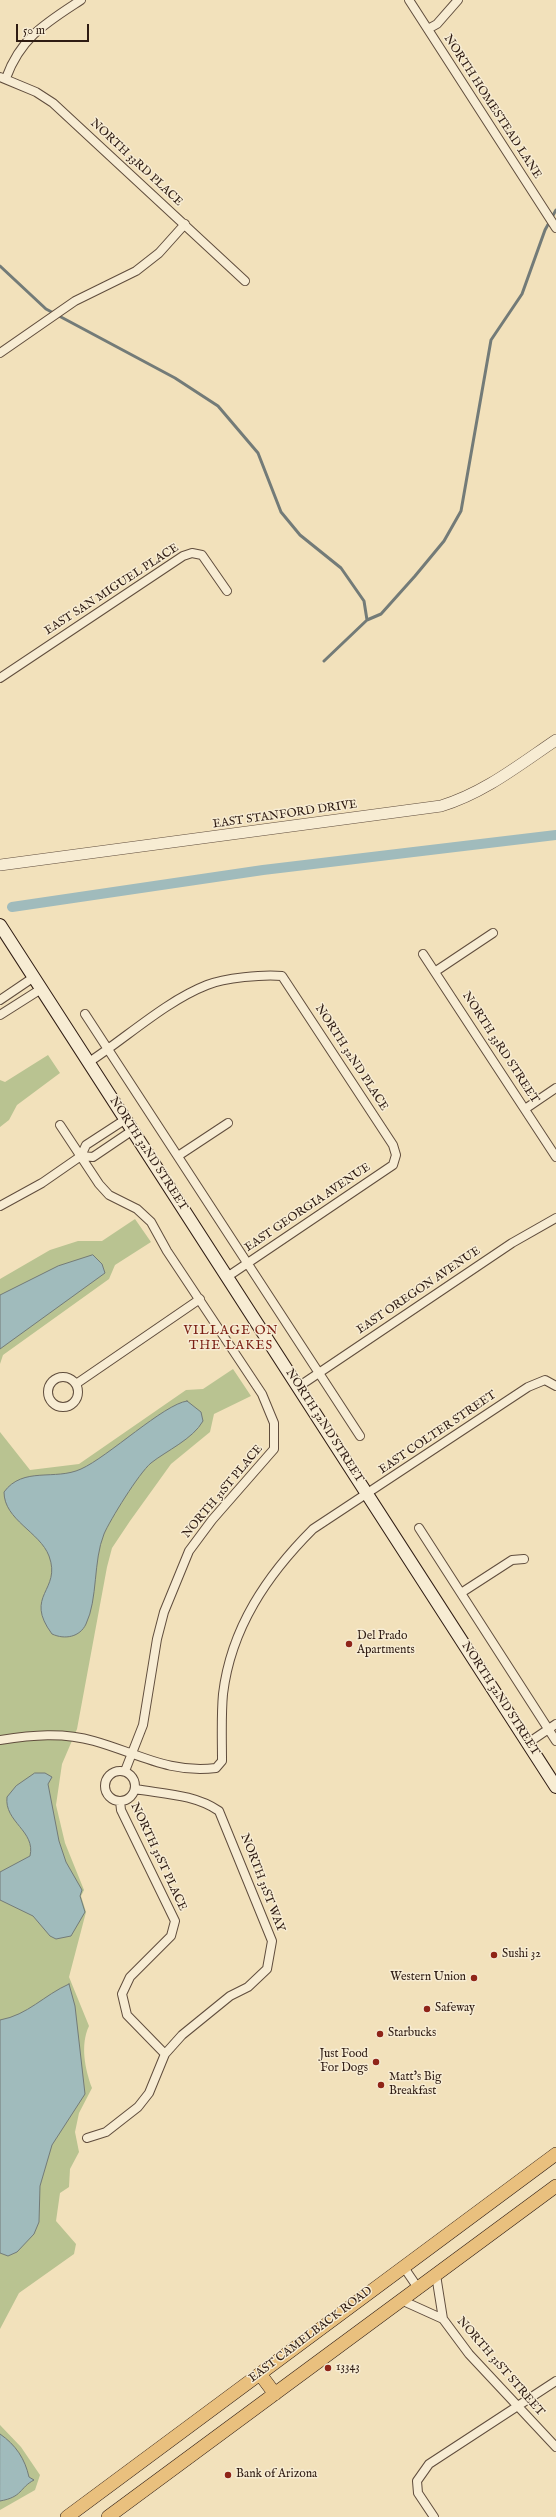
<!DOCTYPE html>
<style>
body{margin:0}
#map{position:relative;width:556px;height:2517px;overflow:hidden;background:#f2e1bb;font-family:"IM FELL English",serif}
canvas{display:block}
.scale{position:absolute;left:16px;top:24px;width:73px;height:18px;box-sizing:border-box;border:2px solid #2f1c13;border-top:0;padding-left:5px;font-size:12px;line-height:14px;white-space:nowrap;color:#2f1c13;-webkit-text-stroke:3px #f7ecd3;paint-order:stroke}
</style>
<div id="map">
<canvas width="556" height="2517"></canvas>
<div class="scale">50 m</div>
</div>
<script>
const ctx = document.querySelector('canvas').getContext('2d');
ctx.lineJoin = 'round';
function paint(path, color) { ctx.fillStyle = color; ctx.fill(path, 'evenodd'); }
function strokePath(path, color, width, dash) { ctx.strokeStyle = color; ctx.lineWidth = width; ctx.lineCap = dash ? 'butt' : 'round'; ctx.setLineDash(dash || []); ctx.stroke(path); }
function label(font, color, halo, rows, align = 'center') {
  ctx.font = font + ' "IM FELL English",serif'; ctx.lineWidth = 3; ctx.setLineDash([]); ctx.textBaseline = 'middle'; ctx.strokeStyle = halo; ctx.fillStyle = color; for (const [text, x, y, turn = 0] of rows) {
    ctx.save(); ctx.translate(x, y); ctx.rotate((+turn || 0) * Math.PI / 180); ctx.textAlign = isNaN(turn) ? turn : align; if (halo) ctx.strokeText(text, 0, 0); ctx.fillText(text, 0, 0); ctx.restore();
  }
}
paint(new Path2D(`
 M48 1055 60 1073 17 1105 9 1120 0 1127V1080L5 1082Z
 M135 1219 151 1242 115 1265 109 1279 3 1355 0 1364V1279L50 1250 78 1241H102Z
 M233 1369 251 1396 214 1414 210 1432 171 1464 130 1521 112 1548 107 1567 77 1729 62 1764 56 1805 65 1843 84 1890 81 1896 86 1912 69 1977 89 2026C80 2045 85 2069 92 2088L79 2113 75 2132 79 2152 70 2169 69 2187 60 2193 56 2221 76 2244 74 2254 19 2293 0 2329V1432L30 1470 79 1464 186 1390 203 1389Z
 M0 2425 21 2447 40 2475 35 2490 0 2510Z`), '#b9c391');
const water = new Path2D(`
 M93 1255 102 1264 105 1273 0 1349V1295L58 1266Z
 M187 1401 201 1412 203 1421C193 1439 166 1451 151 1463 139 1473 110 1520 104 1534 93 1561 98 1599 86 1624 80 1637 65 1640 52 1634 23 1595 62 1591 49 1556 40 1532 4 1520 4 1492 23 1466 55 1481 81 1469 108 1457 164 1404 187 1401Z
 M35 1773H45L52 1777 48 1784 59 1841 66 1862 82 1890 80 1896 85 1912 71 1936 56 1939 50 1936 33 1916 0 1900V1872L30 1856C36 1831 4 1822 7 1797L16 1786Z
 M69 1984 75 2006 85 2094 52 2145 40 2186 39 2222 34 2234 17 2252 8 2256 0 2253V2020C28 2015 44 1995 69 1984Z
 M0 2434C16 2445 25 2459 29 2477L34 2480C19 2488 23 2497 0 2501Z`);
paint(water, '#a0bbbc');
strokePath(water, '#737b78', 1);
strokePath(new Path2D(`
 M0 266 46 309 175 378 218 406 258 453 281 512 300 535 341 568 364 601 367 620
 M324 661 367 620 381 614 415 576 444 541 461 511 491 340 522 294 545 230 556 210`), '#737b78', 3);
strokePath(new Path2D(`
 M12 907 263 870 556 835`), '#a0bbbc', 10);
const minor = new Path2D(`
 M409 0 556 228
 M428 29 437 24 458 0
 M0 77 36 92 53 103 245 281
 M6 78C21 37 46 23 81 0
 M0 353 75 301 136 271 159 253 185 224
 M0 678 183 556 192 553 202 555 227 591
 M423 954 556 1157
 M436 971 493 933
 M0 1000 34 977
 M85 1014 360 1436
 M0 1015 41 989
 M89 1062C126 1038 166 1001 207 985 224 978 264 974 282 976L393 1145 396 1155 393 1165 227 1277
 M525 1109 556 1088
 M60 1125 99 1184 109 1195 137 1209 151 1222 167 1251 262 1394 274 1423V1449L212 1520 189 1551 164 1612 157 1639 143 1725 125 1771
 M81 1156 93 1157 133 1130
 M178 1156 228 1123
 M0 1206 42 1183 81 1156 86 1145 126 1119
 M48 1392a15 15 0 1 1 30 0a15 15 0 1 1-30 0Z
 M76 1384 200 1299
 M298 1387 512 1243 556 1218
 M419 1528 556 1741
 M461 1593 512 1560 524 1559
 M0 1740C32 1735 63 1732 94 1741 137 1753 170 1774 216 1768L222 1761C222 1739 221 1716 223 1694 231 1628 267 1575 313 1529L528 1387 545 1380 556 1386
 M528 1743 556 1724
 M105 1786a15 15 0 1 1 30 0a15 15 0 1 1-30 0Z
 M120 1801 121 1810 175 1921 171 1936 130 1977 122 1994 127 2015 165 2054
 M87 2138 106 2132 138 2107 149 2093 165 2054 182 2035 230 1996 248 1987 267 1969 272 1941 219 1811C194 1794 163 1794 135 1789
 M403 2266 418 2288
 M436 2275 443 2319
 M401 2300 443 2319 469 2354 556 2447
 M434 2517 418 2493 417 2481 429 2464 556 2381`);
const tertiary = new Path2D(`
 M0 865 441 806C484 793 519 765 556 740`);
const secondary = new Path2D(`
 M0 925 556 1787`);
const primary = new Path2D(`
 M260 2374 275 2394
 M67 2517 556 2154
 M108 2517 556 2186`);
strokePath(minor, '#604d3d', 10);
strokePath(tertiary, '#604d3d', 12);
strokePath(secondary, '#2f1c13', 14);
strokePath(primary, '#2f1c13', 14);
strokePath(minor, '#f7ecd3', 8);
strokePath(tertiary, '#f7ecd3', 11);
strokePath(secondary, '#f7ecd3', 12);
strokePath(primary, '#e9c07e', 13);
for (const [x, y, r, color] of [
 [349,1644,4,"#8f2418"],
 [494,1955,4,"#8f2418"],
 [474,1978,4,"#8f2418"],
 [427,2009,4,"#8f2418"],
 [380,2034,4,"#8f2418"],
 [376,2062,4,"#8f2418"],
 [381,2085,4,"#8f2418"],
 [328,2368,4,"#8f2418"],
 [228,2475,4,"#8f2418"]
]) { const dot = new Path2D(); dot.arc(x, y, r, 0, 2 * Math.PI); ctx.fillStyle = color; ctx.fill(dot); strokePath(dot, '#f7ecd3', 1.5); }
label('12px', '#2f1c13', '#f7ecd3', [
 ["NORTH HOMESTEAD LANE",492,107,57],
 ["NORTH 33RD PLACE",136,163,43],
 ["EAST SAN MIGUEL PLACE",112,590,-33],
 ["EAST STANFORD DRIVE",285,815,-8],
 ["NORTH 33RD STREET",500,1048,57],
 ["NORTH 32ND PLACE",351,1058,57],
 ["NORTH 32ND STREET",148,1154,57],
 ["EAST GEORGIA AVENUE",308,1208,-34],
 ["EAST OREGON AVENUE",419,1291,-34],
 ["NORTH 32ND STREET",324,1426,57],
 ["EAST COLTER STREET",438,1433,-34],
 ["NORTH 31ST PLACE",223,1492,-50],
 ["NORTH 32ND STREET",500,1699,57],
 ["NORTH 31ST PLACE",158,1857,65],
 ["NORTH 31ST WAY",262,1883,69],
 ["EAST CAMELBACK ROAD",311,2335,-37],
 ["NORTH 31ST STREET",500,2367,49]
]);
label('12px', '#2f1c13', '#f7ecd3', [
 ["Del Prado",357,1637],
 ["Apartments",357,1651],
 ["Sushi 32",502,1955],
 ["Western Union",466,1978,"right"],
 ["Safeway",435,2009],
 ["Starbucks",388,2034],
 ["Just Food",368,2055,"right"],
 ["For Dogs",368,2069,"right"],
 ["Matt's Big",389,2078],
 ["Breakfast",389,2092],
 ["13343",336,2368],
 ["Bank of Arizona",236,2475]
], 'left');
ctx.letterSpacing = '1px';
label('13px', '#7a1f14', '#f7ecd3', [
 ["VILLAGE ON",231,1331],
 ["THE LAKES",231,1346]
]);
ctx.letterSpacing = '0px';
</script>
